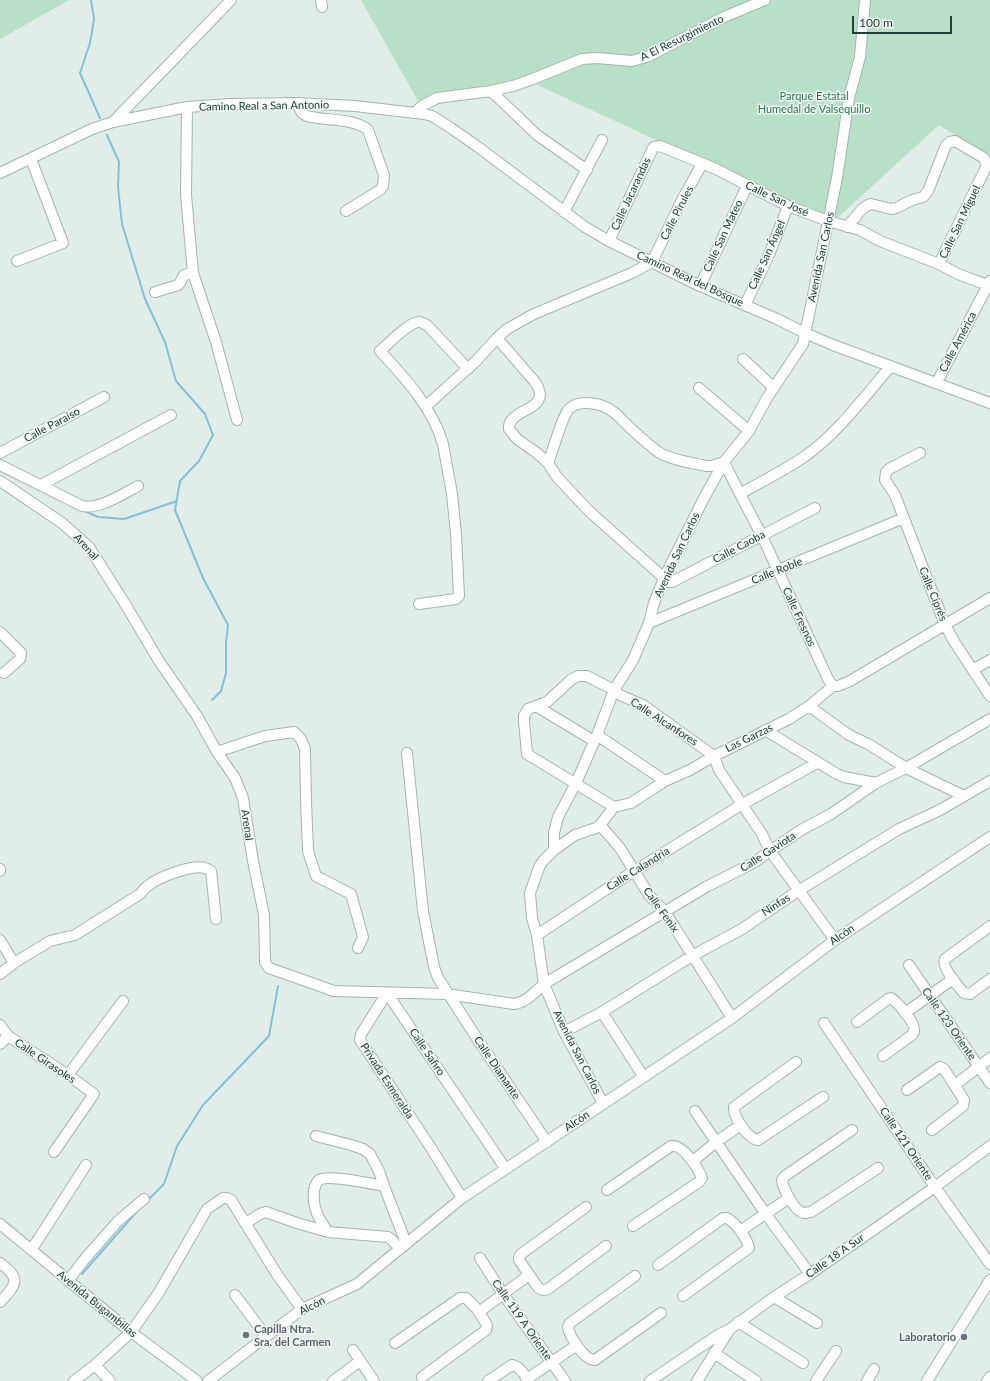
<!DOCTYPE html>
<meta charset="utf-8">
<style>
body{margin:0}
#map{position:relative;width:990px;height:1381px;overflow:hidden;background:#e1ede9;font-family:Lato,sans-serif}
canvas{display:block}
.scale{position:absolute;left:852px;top:16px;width:100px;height:18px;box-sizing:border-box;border:2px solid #203f3a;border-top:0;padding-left:5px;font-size:12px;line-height:14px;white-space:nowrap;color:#203f3a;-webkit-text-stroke:3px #f2f9f6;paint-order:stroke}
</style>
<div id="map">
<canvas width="990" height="1381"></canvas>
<div class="scale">100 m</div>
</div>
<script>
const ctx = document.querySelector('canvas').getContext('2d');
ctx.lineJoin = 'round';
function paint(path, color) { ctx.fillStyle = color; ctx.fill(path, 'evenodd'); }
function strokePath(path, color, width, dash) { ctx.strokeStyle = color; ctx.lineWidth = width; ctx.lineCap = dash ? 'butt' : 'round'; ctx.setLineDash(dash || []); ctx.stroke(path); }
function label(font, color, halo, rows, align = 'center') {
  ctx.font = font + ' Lato,sans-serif'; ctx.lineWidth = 3; ctx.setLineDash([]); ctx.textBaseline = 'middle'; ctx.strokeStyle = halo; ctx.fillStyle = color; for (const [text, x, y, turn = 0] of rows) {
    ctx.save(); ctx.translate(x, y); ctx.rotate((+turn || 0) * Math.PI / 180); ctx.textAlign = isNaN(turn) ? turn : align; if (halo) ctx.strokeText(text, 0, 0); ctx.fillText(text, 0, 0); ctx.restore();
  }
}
paint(new Path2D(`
 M0 0H69L0 39Z
 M361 0H990V158L939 125 833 222 531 82 422 108Z`), '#b8e0c8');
strokePath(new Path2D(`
 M91 0 94 19 90 43 80 73 100 118
 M107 135 119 162 118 187 122 224 145 299 165 342 176 381 205 414 213 435 199 461 180 481 175 510 203 578 228 625 226 642V673L221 691 212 700
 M85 511 98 517 124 519 177 501
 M148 1200 164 1184 177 1146 203 1105 269 1036 278 986
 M82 1274 139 1209`), '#85c0d6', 2);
const minor = new Path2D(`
 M321 0 322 7
 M491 91 537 135 587 170
 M297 103 302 113 307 116C324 121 356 118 368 130L384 175 383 186 380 190 346 211
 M187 107 186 195 193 273 216 342 237 420
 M415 112 422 106 437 98 491 91 513 86 530 80 582 59 597 58 632 61 649 56 724 17 765 0
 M113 122 231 0
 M0 173 92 129 113 122 187 107 230 104 297 103 355 106 424 114 432 116 451 128 478 147 585 227 609 241 700 286 775 318 805 333 833 345 990 403
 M564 212 602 140
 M847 227 862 209 868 205 871 204 891 209 896 208 912 200 923 197 928 191 946 145 950 142 955 141 984 158 987 165 939 264
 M609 241 653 148 654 147 660 146 716 169 788 206 828 221 860 230 880 241 939 264 958 274 990 286
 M17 261 63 243 31 159
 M700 286 747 186
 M155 292 178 285 180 283 184 275 193 273
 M745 305 769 255 788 206
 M497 338 535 382C555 412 507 407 509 429L517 439 537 453 548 463 557 477 589 511 664 578
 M743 359 774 388
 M937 382 990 281
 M699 388 749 431
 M426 406 475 362 497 338 507 329 534 314 632 273 652 262 682 200 702 164
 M0 453 104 397
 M920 453 889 469 886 472 885 480 895 495 945 625 955 643 990 696
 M548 463C553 451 562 416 569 409 579 399 602 403 612 411 617 414 621 419 625 423 636 433 648 445 660 453 669 459 696 464 707 466H712L724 462 740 494 762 536 828 679 833 686
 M0 465 82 506C98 510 123 494 138 486
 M0 481 62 523 89 547 127 607 159 661 197 716 217 752 235 778 243 798 253 861 264 915 265 962 269 968 334 991 447 994 514 1004C527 1002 535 992 544 984L706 887 755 862 770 851 801 830 831 814 876 783 906 768 990 719
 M41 485 171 415
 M740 494C761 482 783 471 804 457 838 433 864 397 891 366
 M663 582H672L815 508
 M419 604 456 599 459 596 456 534 452 494 443 444C432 407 406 379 380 351 388 344 409 322 419 322 422 322 425 324 428 326L468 369
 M649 623 904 518
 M0 632 21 653 20 659 4 673
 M974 669 990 660
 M536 706 594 741
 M809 706 849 735 870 745 906 768 964 796
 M765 730 837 774 844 777 876 783
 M597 735 665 781
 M217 752 265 736 294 732 301 739 305 749 306 801 308 851 316 876 351 894 363 937 358 948
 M407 753 423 911 434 967 438 978 478 1040 547 1142
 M614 807 527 754 524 721V716L528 709 547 702 572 679 578 676H587L614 690 620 695 643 705 714 756 719 770 762 834 770 851 835 940
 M600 825 620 848 649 895 665 912 732 1018
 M554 850 575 835 596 828 600 825 614 807 631 803 665 781 690 770 714 756 789 719 809 706 833 686H838L850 681 990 598
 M0 869V871
 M990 926 945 959C941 967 958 986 964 993L970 994 990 979
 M537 935 634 871 741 805 817 763
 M0 940 14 963
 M909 965 990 1083
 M0 974 14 963 50 941 75 935 140 894C143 891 145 887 149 885 159 877 193 864 205 868 207 868 209 870 211 871L216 919
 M602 1012 643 1076
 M905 1013 953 979
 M857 1022 888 999 891 998C898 1003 914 1021 914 1029 915 1032 913 1033 912 1035L883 1056
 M824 1023 935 1187 990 1264
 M0 1025 8 1036 68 1075 94 1094 54 1152
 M564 1032 602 1012 692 956 742 929 798 891 899 829 940 810 990 781
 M0 1044 8 1036
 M796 1062 734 1107C733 1117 748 1139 758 1140L823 1097
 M68 1075 123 1001
 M955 1085 990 1058
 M907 1090 940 1067 944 1069 964 1100 963 1106 932 1130
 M603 1103 564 1032 544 984 537 935 532 918 530 893 540 865 544 860 554 850V833L558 817 576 783 597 735 614 690 633 660 649 623 654 603 664 578 704 498 724 462 749 431 767 398 803 344 837 178 849 98 860 57 865 0
 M695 1111 765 1213 810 1274
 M852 1130 785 1176 782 1180C783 1189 795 1212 804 1213 806 1213 809 1212 811 1212L878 1168
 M316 1136 351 1145 363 1149 370 1154 379 1171 384 1186 406 1243
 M693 1161 716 1142 741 1125
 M607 1190 671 1146C683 1144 698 1168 702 1178L699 1182 633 1226
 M462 1198 431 1148 360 1040 361 1034 387 993 505 1168
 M586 1207 521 1254 519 1257V1260L537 1286C540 1290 543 1291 548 1289L606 1246
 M246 1223 260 1214 266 1212 297 1223 328 1232 388 1237 393 1241 400 1249
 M0 1224 131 1332 197 1381
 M740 1231 789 1198
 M328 1232C319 1219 312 1208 314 1191 315 1187 315 1183 319 1180 328 1174 372 1184 384 1186
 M32 1249 86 1165
 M480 1258 503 1294 565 1381
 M0 1263C22 1279 16 1285 0 1302
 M658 1265 723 1218H727C736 1223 747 1238 749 1248L683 1296
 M635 1276 570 1323 568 1327C569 1336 585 1361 595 1360L661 1313
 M68 1281 83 1261 118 1221 144 1199
 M235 1295 266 1336
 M774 1297 817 1323
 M479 1312 529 1275
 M738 1322 803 1363
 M395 1343 460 1298H466L477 1309 487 1325 486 1330 422 1377
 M353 1350 374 1381
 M714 1353 756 1381
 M95 1365 110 1381
 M527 1379 577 1345
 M74 1381 95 1365 131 1332 158 1294 207 1209 223 1198H227L231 1200 278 1276 302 1309
 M208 1381 302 1309 357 1284 462 1198 732 1018 835 940 990 837
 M333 1381 360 1361
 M488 1381 512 1365C519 1366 525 1375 528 1381
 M650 1381 718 1335 728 1330
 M697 1381 730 1329 774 1297 810 1274 935 1187 990 1146
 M816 1381 836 1351
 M867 1381 874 1369
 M927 1381 990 1280
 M987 1381 990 1377`);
strokePath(minor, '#a3b5b1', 12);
strokePath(minor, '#fff', 10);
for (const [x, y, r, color] of [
 [246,1335,4,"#6b7280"],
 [964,1337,4,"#6b7280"]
]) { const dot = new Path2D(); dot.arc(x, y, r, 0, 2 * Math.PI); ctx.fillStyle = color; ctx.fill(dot); strokePath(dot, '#f2f9f6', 1.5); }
label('11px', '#203f3a', '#f2f9f6', [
 ["A El Resurgimiento",682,38,-26],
 ["Camino Real a San Antonio",264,106,-1],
 ["Calle Jacarandas",631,194,-65],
 ["Calle San José",777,199,25],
 ["Calle Pirules",677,213,-63],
 ["Calle San Miguel",960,222,-64],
 ["Calle San Mateo",723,236,-65],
 ["Calle San Ángel",767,255,-66],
 ["Avenida San Carlos",821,257,-78],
 ["Camino Real del Bosque",690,279,25],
 ["Calle América",958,342,-62],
 ["Calle Paraíso",52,425,-28],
 ["Arenal",86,547,48],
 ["Calle Caoba",739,547,-28],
 ["Avenida San Carlos",677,555,-65],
 ["Calle Roble",777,571,-22],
 ["Calle Ciprés",933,594,68],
 ["Calle Fresnos",799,617,65],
 ["Calle Alcanfores",664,722,33],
 ["Las Garzas",749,738,-26],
 ["Arenal",247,825,82],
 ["Calle Gaviota",768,852,-33],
 ["Calle Calandria",638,869,-32],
 ["Ninfas",776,905,-34],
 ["Calle Fenix",661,910,54],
 ["Alcón",842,935,-35],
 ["Calle 123 Oriente",949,1024,55],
 ["Calle Safiro",427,1052,56],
 ["Avenida San Carlos",577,1052,63],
 ["Calle Girasoles",45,1061,34],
 ["Calle Diamante",497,1068,56],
 ["Privada Esmeralda",387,1081,57],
 ["Alcón",577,1121,-34],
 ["Calle 121 Oriente",906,1144,56],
 ["Calle 18 A Sur",835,1256,-35],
 ["Avenida Bugambilias",97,1304,39],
 ["Alcón",312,1306,-28],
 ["Calle 119 A Oriente",522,1320,55]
]);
label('11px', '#277950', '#f2f9f6', [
 ["Parque Estatal",814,96],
 ["Humedal de Valsequillo",814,109]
]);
label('bold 11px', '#5b616d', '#f2f9f6', [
 ["Capilla Ntra.",254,1329],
 ["Sra. del Carmen",254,1342],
 ["Laboratorio",956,1337,"right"]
], 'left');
</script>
